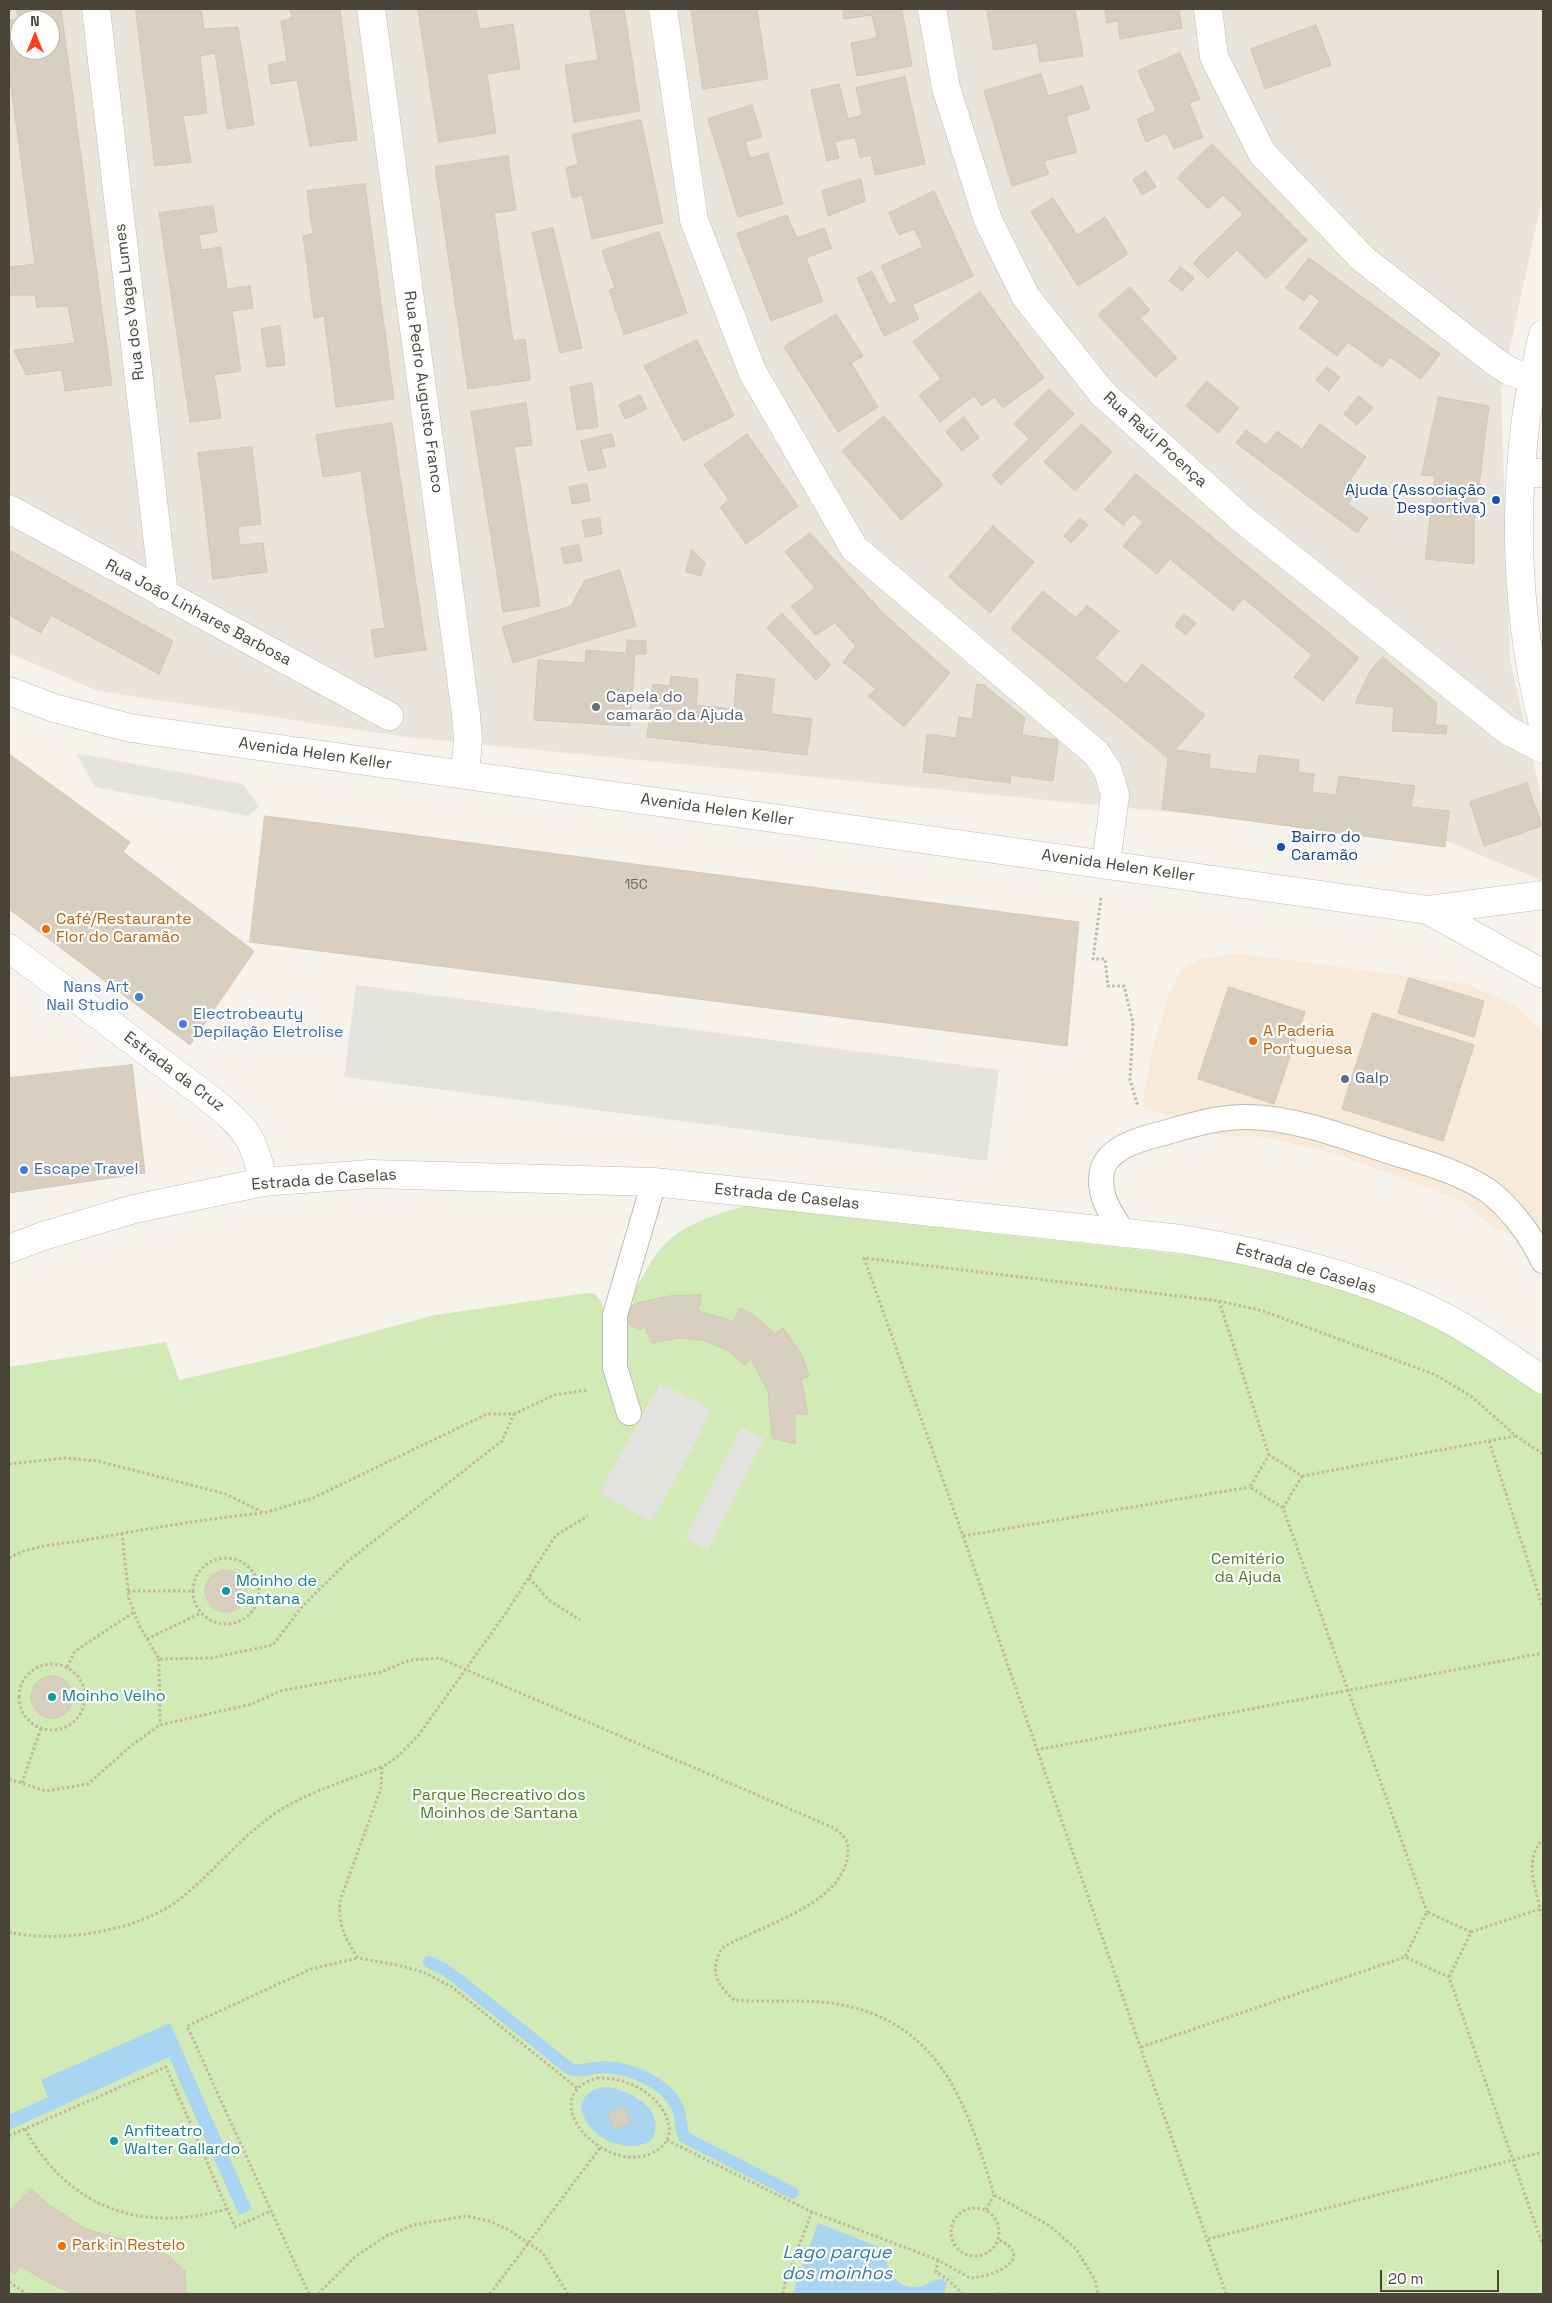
<!DOCTYPE html>
<meta charset="utf-8">
<style>
body{margin:0}
#map{position:relative;width:1552px;height:2303px;overflow:hidden;background:#f6f3ec;font-family:"Space Grotesk",sans-serif}
canvas{display:block}
.frame{position:absolute;inset:0;border:10px solid #4b4439;pointer-events:none}
.north{position:absolute;left:10px;top:10px;width:50px;height:50px;box-sizing:border-box;background:#fff;border:1px solid #b7b4b0;border-radius:50%;rotate:0deg;font-size:14px;font-weight:700;line-height:20px;text-align:center;color:#4b4439}
.north::after{content:'';display:block;margin:auto;width:18px;height:22px;background:#fc3f1d;clip-path:polygon(50% 0,100% 100%,50% 72%,0 100%)}
.scale{position:absolute;left:1380px;top:2270px;width:119px;height:22px;box-sizing:border-box;border:2px solid #4b4439;border-top:0;padding-left:6px;font-size:15px;line-height:18px;white-space:nowrap;color:#4b4439;-webkit-text-stroke:4px #fff;paint-order:stroke}
</style>
<div id="map">
<canvas width="1552" height="2303"></canvas>
<div class="frame"></div>
<div class="north">N</div>
<div class="scale">20 m</div>
</div>
<script>
const ctx = document.querySelector('canvas').getContext('2d');
ctx.lineJoin = 'round';
function paint(path, color) { ctx.fillStyle = color; ctx.fill(path, 'evenodd'); }
function strokePath(path, color, width, dash) { ctx.strokeStyle = color; ctx.lineWidth = width; ctx.lineCap = dash ? 'butt' : 'round'; ctx.setLineDash(dash || []); ctx.stroke(path); }
function label(font, color, halo, rows, align = 'center') {
  ctx.font = font + ' "Space Grotesk",sans-serif'; ctx.lineWidth = 4.5; ctx.setLineDash([]); ctx.textBaseline = 'middle'; ctx.strokeStyle = halo; ctx.fillStyle = color; for (const [text, x, y, turn = 0] of rows) {
    ctx.save(); ctx.translate(x, y); ctx.rotate((+turn || 0) * Math.PI / 180); ctx.textAlign = isNaN(turn) ? turn : align; if (halo) ctx.strokeText(text, 0, 0); ctx.fillText(text, 0, 0); ctx.restore();
  }
}
paint(new Path2D(`
 M9 9H1543V194L1501 389 1510 660 1543 805V881L1449 842 1249 820 406 737 98 691 9 653ZM20 20H50V50H20Z`), '#eae5da');
paint(new Path2D(`
 M1236 953 1467 984 1515 1005 1543 1034V1245L1493 1228 1464 1202 1395 1175 1329 1152 1263 1137 1218 1135 1142 1107 1152 1051 1168 996 1182 968 1202 959Z`), '#f7ead8');
paint(new Path2D(`
 M752 1204 784 1207 815 1214 1269 1264 1406 1311 1472 1343 1543 1394V2294H9V1367L166 1342 179 1380 283 1356 435 1315 587 1293 595 1294 601 1301 604 1311 629 1307 633 1305C632 1296 638 1283 643 1276 650 1264 657 1251 667 1242 689 1221 724 1212 752 1204Z`), '#d2eab5');
paint(new Path2D(`
 M76 753 243 784 259 807 248 816 95 787Z
 M356 985 999 1070 987 1161 344 1077Z
 M660 1383 713 1410 652 1522 599 1493Z
 M741 1427 764 1439 708 1550 685 1538Z`), '#e5e3e0');
paint(new Path2D(`
 M170 2023 252 2209 239 2215 169 2057 9 2130V2115L48 2097 41 2080Z
 M606 2087C631 2090 669 2111 651 2141 624 2156 585 2136 581 2106 585 2093 592 2089 606 2087Z
 M818 2223 886 2250C885 2268 896 2290 917 2287 927 2286 934 2278 943 2279L947 2283 944 2294H794L796 2283Z`), '#a9d4f2');
strokePath(new Path2D(`
 M429 1962 444 1969 459 1980 570 2069C580 2073 593 2067 604 2067 631 2068 664 2082 677 2106 682 2116 680 2127 684 2137L793 2193`), '#a9d4f2', 12);
const building = new Path2D(`
 M17 9H61L112 385 65 391 62 370 26 375 14 350 75 343 68 306 37 307 35 295H9V267L35 264 9 71V20L18 19ZM20 20H50V50H20Z
 M136 9H201L204 29 238 27 254 125 227 129 215 53 200 56 207 113 183 116 191 162 155 166Z
 M290 9H340L357 140 310 146 297 80 271 84 268 65 287 61 281 21 292 18Z
 M418 9H476L480 29 513 24 520 69 487 74 496 133 439 142Z
 M590 9H624L640 111 574 122 565 65 598 60Z
 M691 9H757L768 79 703 89Z
 M843 9H902L912 66 857 76 851 43 877 38 872 15 844 19Z
 M987 9H1075L1083 56 1040 62 1037 43 994 50Z
 M1105 9H1179L1182 28 1120 39 1118 21 1107 23Z
 M1316 25 1331 65 1265 89 1251 49Z
 M1180 53 1200 99 1189 103 1203 137 1174 149 1166 133 1146 142 1137 119 1156 111 1138 71Z
 M1041 74 1048 96 1082 86 1090 109 1066 116 1077 152 1044 161 1049 174 1012 186 984 91Z
 M905 77 925 164 875 175 871 155 860 158 855 137 835 142 839 158 827 161 811 90 839 84 848 119 862 115 856 88Z
 M752 105 762 137 745 142 750 158 768 153 783 204 738 217 708 119Z
 M641 120 663 223 592 239 582 195 572 198 566 168 578 164 572 135Z
 M1212 144 1307 240 1266 279 1237 250 1208 278 1193 263 1243 214 1223 195 1208 209 1177 178Z
 M508 156 516 210 494 213 513 341 525 339 530 380 468 389 435 167Z
 M1146 171 1156 187 1142 195 1133 180Z
 M861 179 865 201 828 216 822 191Z
 M365 184 394 399 336 407 324 316 314 318 303 236 313 234 307 191Z
 M934 191 973 276 912 305 919 319 884 336 857 278 872 271 889 305 897 301 881 266 923 247 914 229 899 235 889 213Z
 M1053 198 1077 235 1105 217 1128 254 1078 286 1031 212Z
 M213 206 217 232 199 235 201 250 221 247 227 289 250 286 253 308 232 311 241 371 214 375 221 418 190 422 159 213Z
 M787 215 797 238 824 228 832 248 806 258 823 301 771 321 737 234Z
 M553 228 582 348 560 353 532 233Z
 M659 232 687 313 624 335 609 290 615 288 602 251Z
 M1309 258 1440 354 1421 379 1390 357 1382 367 1348 342 1337 356 1299 328 1320 301 1310 293 1304 301 1286 288Z
 M1181 267 1194 278 1182 291 1169 281Z
 M1130 287 1150 310 1140 318 1177 358 1155 377 1098 315Z
 M980 292 1044 378 1003 408 995 397 982 406 974 396 940 422 919 395 941 379 913 342Z
 M836 314 863 356 851 363 878 407 838 432 784 347Z
 M280 326 285 365 267 367 261 329Z
 M697 340 734 416 683 441 644 366Z
 M1327 367 1340 377 1329 391 1316 380Z
 M1207 381 1239 408 1218 433 1186 406Z
 M592 383 598 427 577 430 570 387Z
 M1049 389 1074 414 1001 485 992 475 1029 439 1014 424Z
 M640 395 647 409 625 419 619 405Z
 M1359 396 1373 408 1357 425 1344 414Z
 M1439 397 1489 406 1474 524V564L1425 559 1435 476 1422 475Z
 M526 403 532 445 514 447 540 606 503 612 471 412Z
 M884 416 943 485 901 520 842 451Z
 M964 417 979 438 962 451 946 432Z
 M392 423 426 650 375 657 371 630 385 628 361 471 323 477 316 435Z
 M1082 424 1112 452 1075 491 1044 462Z
 M1320 424 1366 457 1350 480 1360 488 1348 504 1368 518 1357 533 1236 443 1246 430 1266 445 1277 431 1302 449Z
 M612 434 615 446 601 449 606 467 588 471 581 441Z
 M747 434 798 506 746 544 720 507 729 500 704 465Z
 M252 447 261 524 238 527 240 545 263 543 267 572 213 579 198 453Z
 M1136 474 1359 658 1323 701 1294 677 1312 655 1243 598 1233 611 1170 559 1157 574 1123 546 1143 522 1133 514 1123 525 1105 510Z
 M587 484 590 501 572 504 569 487Z
 M600 518 602 534 585 537 582 521Z
 M1080 518 1088 525 1071 543 1064 536Z
 M993 526 1034 562 990 613 949 577Z
 M810 533 884 614 950 673 904 727 868 696 876 689 843 662 856 646 835 623 815 635 791 606 815 588 785 552Z
 M579 545 582 561 564 564 561 548Z
 M9 550 173 641 159 674 51 615 41 633 9 615Z
 M692 550 705 563 701 576 686 572Z
 M620 570 636 626 513 663 502 627 571 606 584 581Z
 M1043 591 1076 618 1087 605 1119 631 1095 658 1126 684 1142 664 1205 715 1168 758 1011 629Z
 M782 613 831 665 816 680 767 628Z
 M1184 614 1196 623 1186 635 1175 626Z
 M627 640 646 641V654H635L630 726 534 720 538 660 585 663 586 650 626 653Z
 M1383 657 1437 703 1435 725 1447 726 1446 734 1392 731 1394 707 1355 703 1371 670Z
 M737 674 775 679 771 714 812 719 807 755 647 737 653 684 670 686 671 676 698 679 696 705 734 709Z
 M977 684 984 685 1025 718 1022 735 1058 740 1053 781 1011 775 1010 783 923 772 927 734 956 738 959 717 972 719Z
 M1175 750 1210 755 1209 768 1256 774 1259 755 1299 760 1298 772 1314 774 1312 792 1336 795 1339 776 1415 786 1411 807 1449 811 1445 847 1162 809 1168 758Z
 M9 754 130 842 123 852 254 951 190 1045 9 909Z
 M1527 783 1542 826 1484 846 1470 802Z
 M265 816 1079 922 1067 1046 250 942Z
 M1409 978 1484 1001 1474 1037 1398 1013Z
 M1229 987 1305 1012 1274 1104 1198 1079Z
 M1373 1013 1474 1045 1443 1141 1342 1109Z
 M132 1065 145 1173 9 1193V1078Z
 M701 1295 698 1311 733 1321 740 1308 755 1316 775 1334 783 1328 802 1355 809 1376 801 1379 808 1414H795V1444L772 1438 768 1391 751 1359 745 1365 727 1350 703 1340 679 1338 652 1343 645 1327 640 1329 631 1326 626 1319 629 1307 638 1303 669 1296Z
 M205 1591a21 21 0 1 1 42 0a21 21 0 1 1-42 0Z
 M31 1697a21 21 0 1 1 42 0a21 21 0 1 1-42 0Z
 M625 2107 630 2123 614 2129 608 2113Z
 M31 2189 49 2205 86 2229 139 2244 137 2253 149 2251 160 2252 170 2257 185 2271 186 2294H74L44 2280 20 2266 15 2274 9 2270V2212Z`);
paint(building, '#d8cfc1');
strokePath(building, '#d3c7b4', 1);
const service = new Path2D(`
 M1124 1234C1112 1215 1097 1196 1102 1171 1107 1148 1140 1139 1160 1134 1189 1126 1218 1116 1249 1117 1295 1118 1341 1136 1385 1150 1419 1161 1456 1170 1487 1190 1509 1206 1532 1236 1543 1261
 M629 1413 615 1367V1315L654 1182`);
const minor = new Path2D(`
 M96 9 164 595
 M371 9 466 715 468 740 465 775
 M663 9 694 220 752 371 854 548 1096 753 1108 771 1115 795 1106 864
 M932 9 946 88 988 220 1026 297 1102 393 1241 518 1507 730 1543 749
 M1208 9 1214 57 1262 153 1362 258 1494 361 1511 372 1534 379
 M1543 334C1537 365 1528 396 1525 427 1513 527 1519 628 1543 725
 M1521 473H1543
 M9 509 389 716
 M9 691 54 708 130 728 1428 910 1543 895
 M1428 910 1543 974
 M9 948 209 1098C244 1127 254 1135 263 1182
 M9 1249 43 1236 134 1209 263 1182 370 1174 654 1182 1181 1239C1273 1254 1383 1280 1464 1328 1491 1344 1517 1363 1543 1380`);
strokePath(service, '#c2bbae', 26);
strokePath(minor, '#c2bbae', 29);
strokePath(new Path2D(`
 M1101 898 1093 959H1105L1108 986H1124L1133 1023 1130 1080 1138 1106
 M1219 1301 1269 1455
 M1489 1441 1543 1608
 M9 1464 65 1458 98 1461 226 1494 264 1513 313 1498 487 1414H514L554 1395 588 1390
 M1302 1476 1515 1436
 M1283 1508 1302 1476 1269 1455 1250 1487 1283 1508 1427 1912
 M122 1533 129 1599 140 1627 159 1659 211 1658 273 1645 301 1608 348 1561 502 1441 514 1414
 M963 1536 1250 1487
 M193 1591a33 33 0 1 1 66 0a33 33 0 1 1-66 0Z
 M9 1558C31 1545 61 1544 86 1540 145 1529 204 1519 263 1513
 M529 1578 549 1600 580 1620
 M128 1591H193
 M147 1639 201 1613
 M159 1659 160 1725
 M19 1697a33 33 0 1 1 66 0a33 33 0 1 1-66 0Z
 M67 1667 75 1651 134 1612
 M1036 1750 1543 1653
 M9 1779 46 1791 88 1784 132 1745 160 1725 252 1704 280 1691 381 1672 410 1660 439 1658 834 1828C847 1838 850 1843 847 1860 836 1907 759 1926 722 1948 709 1971 716 1983 734 2000 769 2003 809 1998 843 2005 944 2026 968 2109 994 2195L1050 2226 1076 2249 1095 2280 1098 2294
 M22 1783 41 1728
 M1540 1909 1543 1916
 M9 1932C59 1944 139 1931 180 1899 215 1871 243 1834 280 1810 311 1791 348 1780 382 1767
 M1471 1932 1540 1909C1535 1885 1524 1859 1543 1839
 M1449 1977 1471 1932 1427 1912 1405 1957 1449 1977 1543 2246
 M1141 2047 1405 1957
 M597 2078C611 2078 624 2080 637 2087 662 2099 687 2137 652 2153 604 2176 532 2097 597 2078Z
 M577 2088 452 1987 423 1972 397 1965 358 1958C345 1939 338 1924 340 1901L381 1788 382 1767 396 1758 418 1736 508 1610 556 1535 588 1516
 M25 2129C68 2208 142 2234 227 2209
 M9 2136 166 2067 235 2227 271 2211
 M667 2140 812 2212 938 2260 970 2278C992 2277 1038 2259 998 2239
 M951 2232a24 24 0 1 1 48 0a24 24 0 1 1-48 0Z
 M986 2210 994 2195
 M1208 2239 1543 2152
 M938 2260 936 2272 946 2278 963 2294
 M9 2282 27 2294
 M309 2294 187 2026 311 1969 358 1958
 M318 2294 356 2256 386 2236 413 2225 466 2216 489 2221 507 2229 542 2252 568 2294
 M490 2294 600 2148
 M783 2294 786 2279 812 2212
 M999 2294 1001 2293
 M1226 2294 963 1536 864 1258 1219 1301 1263 1311 1436 1375 1472 1397 1516 1436 1543 1454`), '#c4b79f', 3, [2.5, 2.5]);
strokePath(service, '#fff', 24);
strokePath(minor, '#fff', 28);
for (const [x, y, r, color] of [
 [1496,500,5,"#1a4fb4"],
 [596,707,5,"#6b7280"],
 [1281,847,5,"#1a4fb4"],
 [46,929,5,"#e8710a"],
 [139,997,5,"#3f7fe0"],
 [183,1024,5,"#3f7fe0"],
 [1253,1041,5,"#e8710a"],
 [1345,1079,5,"#5c6f8a"],
 [24,1170,5,"#3f7fe0"],
 [226,1591,5,"#0f9aa8"],
 [52,1697,5,"#0f9aa8"],
 [114,2141,5,"#0f9aa8"],
 [62,2246,5,"#e8710a"]
]) { const dot = new Path2D(); dot.arc(x, y, r, 0, 2 * Math.PI); ctx.fillStyle = color; ctx.fill(dot); strokePath(dot, '#fff', 2); }
label('14px', '#6e675b', null, [
 ["15C",636,885]
]);
label('16px', '#4b4439', '#fff', [
 ["Rua dos Vaga Lumes",130,302,-97],
 ["Rua Pedro Augusto Franco",423,392,82],
 ["Rua Raúl Proença",1155,440,42],
 ["Rua João Linhares Barbosa",198,613,28],
 ["Avenida Helen Keller",315,754,8],
 ["Avenida Helen Keller",717,810,8],
 ["Avenida Helen Keller",1118,866,8],
 ["Estrada da Cruz",174,1072,37],
 ["Estrada de Caselas",324,1180,-4],
 ["Estrada de Caselas",787,1197,6],
 ["Estrada de Caselas",1306,1269,16]
]);
label('16px', '#164399', '#fff', [
 ["Ajuda (Associação",1486,491],
 ["Desportiva)",1486,509],
 ["Bairro do",1291,838,"left"],
 ["Caramão",1291,856,"left"]
], 'right');
label('16px', '#5b616d', '#fff', [
 ["Capela do",606,698],
 ["camarão da Ajuda",606,716]
], 'left');
label('16px', '#c56008', '#fff', [
 ["Café/Restaurante",56,920],
 ["Flor do Caramão",56,938],
 ["A Paderia",1263,1032],
 ["Portuguesa",1263,1050],
 ["Park in Restelo",72,2246]
], 'left');
label('16px', '#366cbe', '#fff', [
 ["Nans Art",129,988,"right"],
 ["Nail Studio",129,1006,"right"],
 ["Electrobeauty",193,1015],
 ["Depilação Eletrolise",193,1033],
 ["Escape Travel",34,1170]
], 'left');
label('16px', '#4e5e75', '#fff', [
 ["Galp",1355,1079]
], 'left');
label('16px', '#4a7f2a', '#fff', [
 ["Cemitério",1248,1560],
 ["da Ajuda",1248,1578],
 ["Parque Recreativo dos",499,1796],
 ["Moinhos de Santana",499,1814]
]);
label('16px', '#0d838f', '#fff', [
 ["Moinho de",236,1582],
 ["Santana",236,1600],
 ["Moinho Velho",62,1697],
 ["Anfiteatro",124,2132],
 ["Walter Gallardo",124,2150]
], 'left');
label('italic 18px', '#2e7ab2', '#fff', [
 ["Lago parque",837,2253],
 ["dos moinhos",837,2274]
]);
</script>
